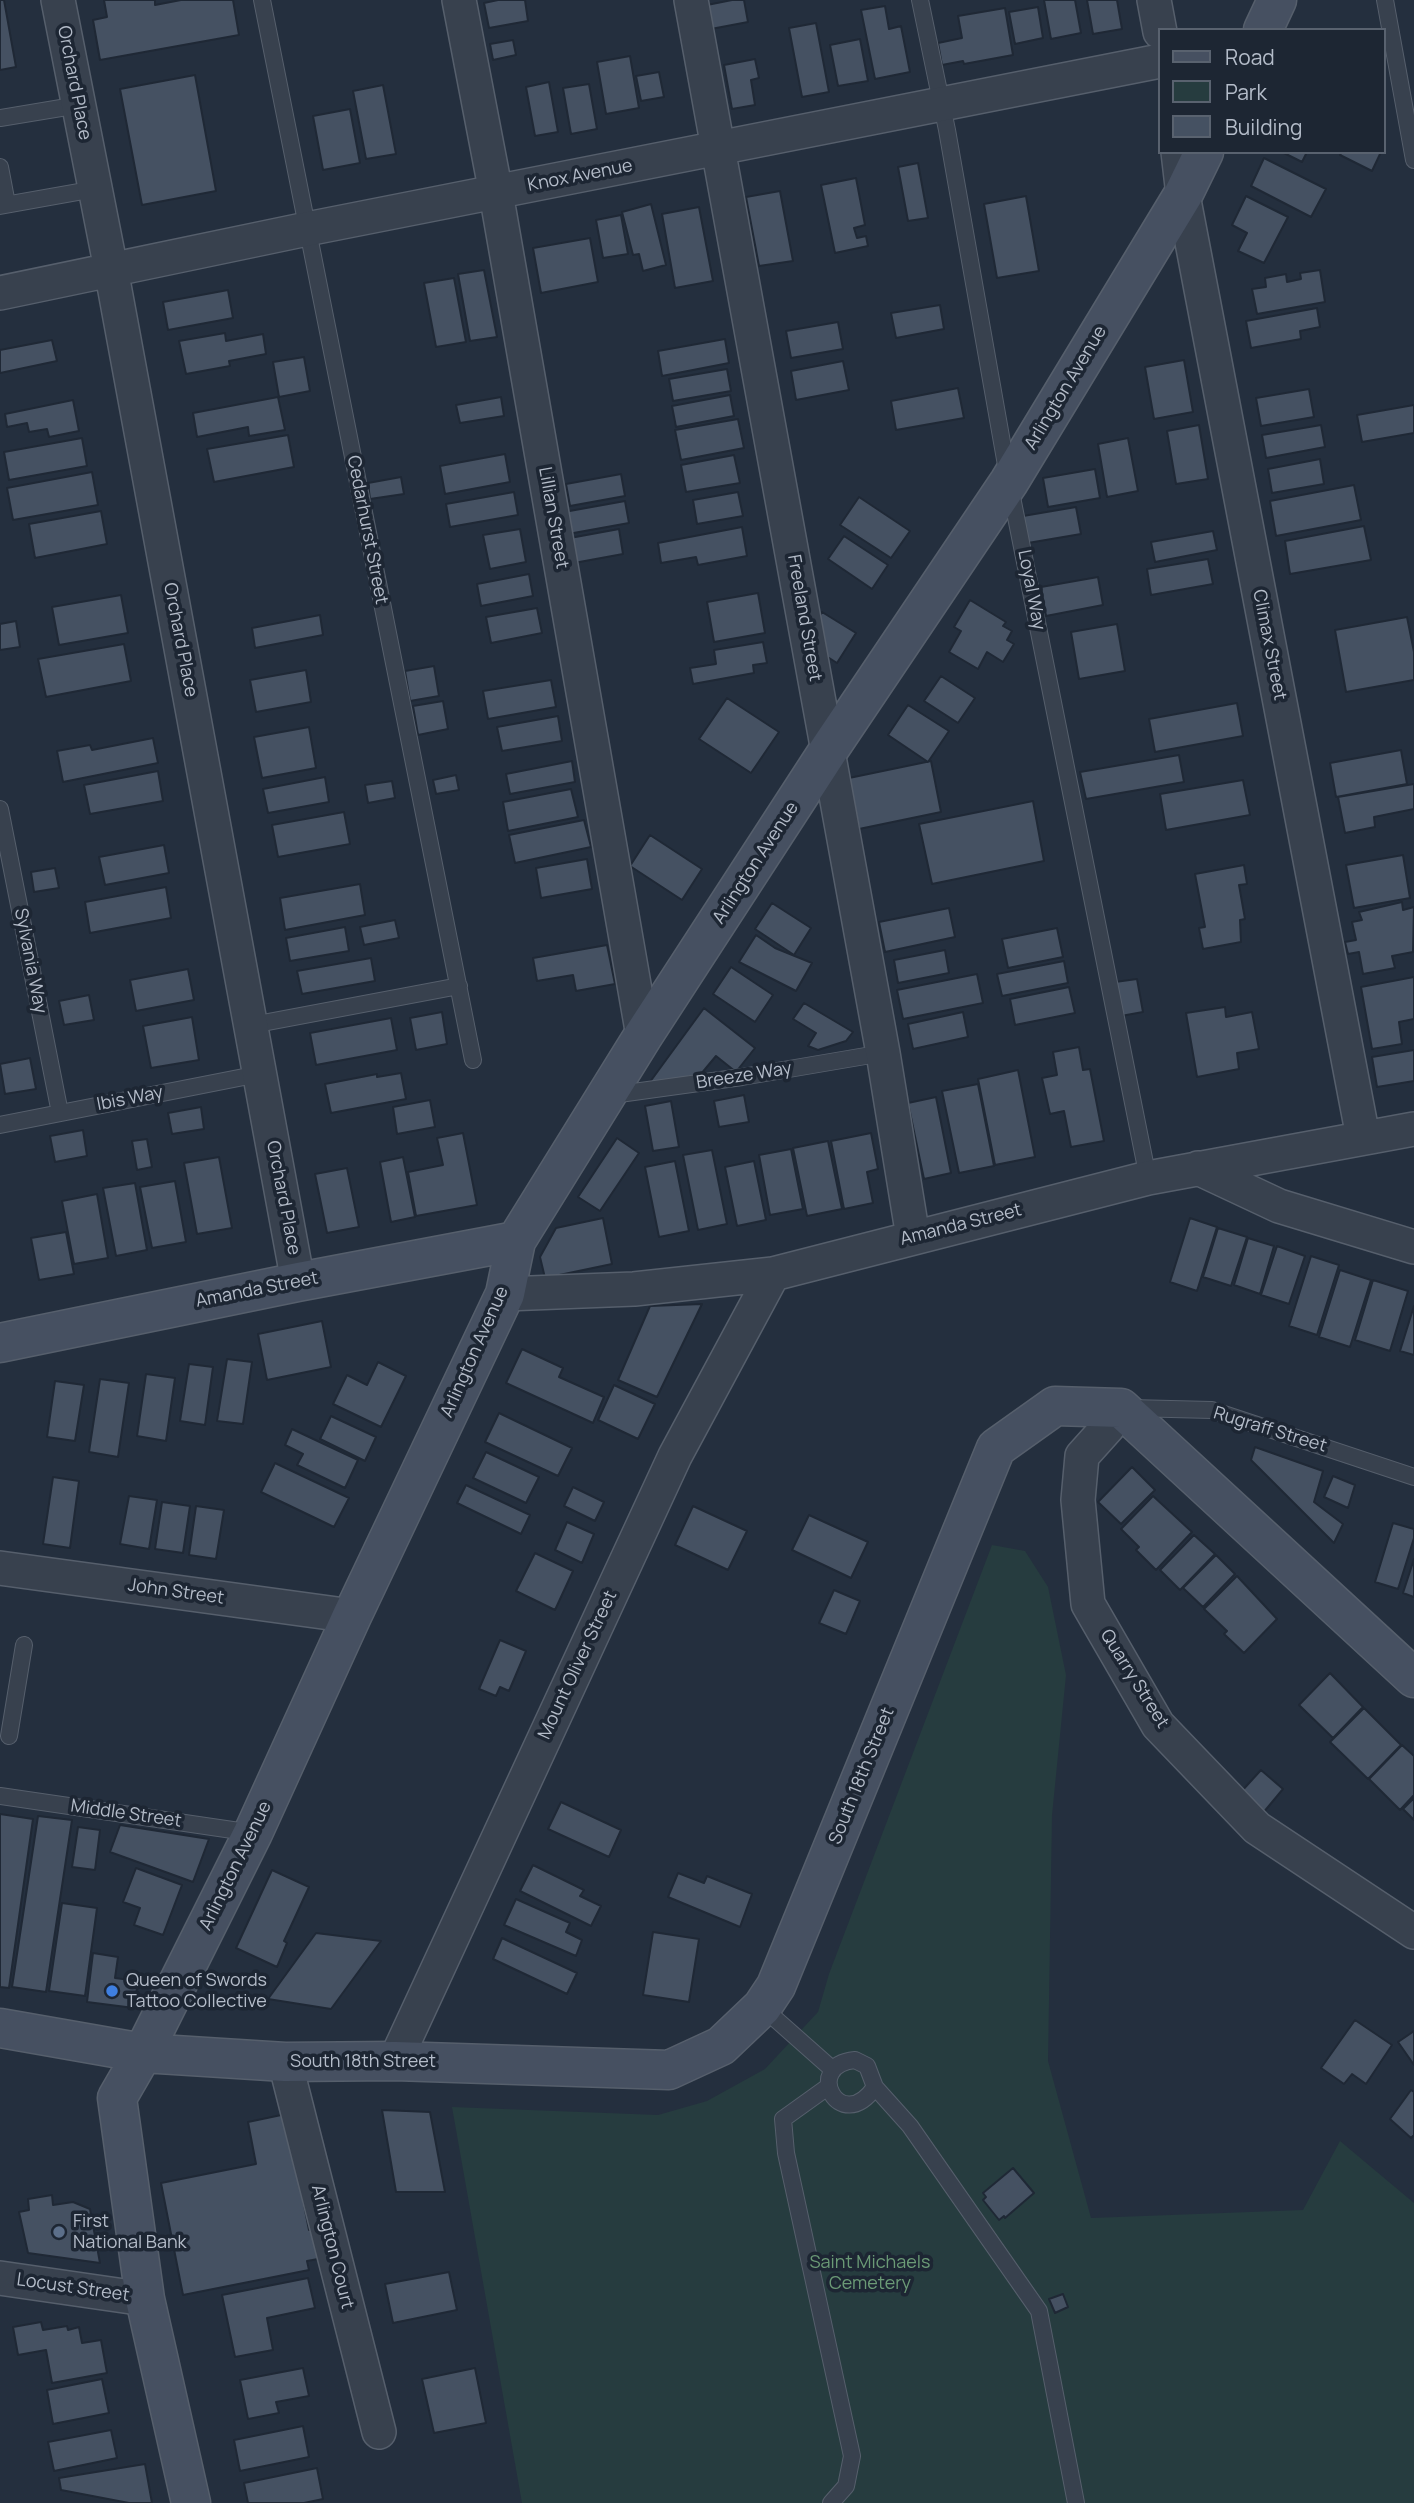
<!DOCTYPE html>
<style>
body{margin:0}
#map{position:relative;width:1414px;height:2503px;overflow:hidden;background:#242f3e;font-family:Manrope,sans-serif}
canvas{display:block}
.legend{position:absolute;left:1158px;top:28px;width:228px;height:126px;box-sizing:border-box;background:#1d2633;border:2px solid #59626f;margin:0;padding:9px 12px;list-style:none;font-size:21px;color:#b4bcc9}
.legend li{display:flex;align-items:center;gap:14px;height:35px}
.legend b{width:35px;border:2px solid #59626f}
</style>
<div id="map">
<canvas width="1414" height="2503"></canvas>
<ul class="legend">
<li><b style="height:9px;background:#465061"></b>Road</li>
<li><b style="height:19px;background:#263c3f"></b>Park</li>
<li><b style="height:19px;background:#455162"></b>Building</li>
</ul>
</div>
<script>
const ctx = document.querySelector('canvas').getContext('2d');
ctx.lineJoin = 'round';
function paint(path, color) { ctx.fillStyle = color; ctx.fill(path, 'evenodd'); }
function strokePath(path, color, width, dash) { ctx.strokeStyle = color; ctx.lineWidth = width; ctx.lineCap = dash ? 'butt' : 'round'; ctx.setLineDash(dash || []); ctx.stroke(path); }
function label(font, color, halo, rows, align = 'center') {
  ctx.font = font + ' Manrope,sans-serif'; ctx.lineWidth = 7; ctx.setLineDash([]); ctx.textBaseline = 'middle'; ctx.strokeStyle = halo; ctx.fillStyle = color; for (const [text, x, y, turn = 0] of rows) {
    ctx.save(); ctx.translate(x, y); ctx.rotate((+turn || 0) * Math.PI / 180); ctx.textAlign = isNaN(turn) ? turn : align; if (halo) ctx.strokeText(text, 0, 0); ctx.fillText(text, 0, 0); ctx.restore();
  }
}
paint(new Path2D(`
 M992 1545 1025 1551 1048 1587 1066 1675 1052 1815 1048 2061 1091 2218 1303 2210 1340 2141 1414 2203V2503H522L452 2107 658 2115 707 2101 765 2069 818 2012 829 1974Z`), '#263c3f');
const building = new Path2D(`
 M0 0H4L16 67 0 70Z
 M104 0H155V5L181 0H233L239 35 100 60 93 20 107 17Z
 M498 0H525L528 21 489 28 484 3Z
 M732 0H744L748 22 711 29 707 5Z
 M1044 0H1075L1081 33 1051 39Z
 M1087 0H1117L1122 29 1093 34Z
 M885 6 889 29 901 26 910 72 875 79 861 10Z
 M1038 7 1043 38 1015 44 1009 12Z
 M1005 8 1013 55 964 64 963 61 942 65 938 43 962 38 958 16Z
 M816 23 829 92 802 97 789 28Z
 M860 39 868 81 838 86 830 45Z
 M513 40 516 55 493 60 490 44Z
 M630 56 639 108 606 114 597 62Z
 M755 59 759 78 751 80 755 105 732 109 724 65Z
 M659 72 664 97 641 101 636 76Z
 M195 75 216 191 142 205 120 89Z
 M549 82 558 132 535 136 526 87Z
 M589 84 597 129 571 134 563 88Z
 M383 85 396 154 366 159 353 91Z
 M350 109 360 163 323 170 313 116Z
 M1282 152H1307L1302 162Z
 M1342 152H1381L1372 171 1340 155Z
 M1264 158 1326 189 1311 217 1251 186Z
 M918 163 928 218 908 221 898 167Z
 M856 178 865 225 854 228 857 238 866 236 868 246 835 253 821 185Z
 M780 191 793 261 759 266 746 197Z
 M1026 196 1039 271 997 278 984 204Z
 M1246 196 1288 217 1264 263 1238 251 1247 233 1232 225Z
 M651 204 666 265 643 271 639 254 633 255 622 212Z
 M699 207 713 281 675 288 662 214Z
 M621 215 628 254 603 258 596 220Z
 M590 238 598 282 541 293 533 248Z
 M484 270 497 337 470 341 458 274Z
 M1320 270 1325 302 1257 314 1252 289 1266 287 1265 278 1286 274 1287 282 1301 279 1300 273Z
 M454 278 466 342 436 347 424 283Z
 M228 290 233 318 168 330 163 302Z
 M940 305 944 329 896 338 891 313Z
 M1317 308 1320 327 1300 331 1301 339 1251 348 1246 321Z
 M838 322 843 349 791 358 786 331Z
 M225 333 226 341 263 334 266 354 229 361 230 366 186 374 179 341Z
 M725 339 729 363 662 376 658 351Z
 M52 340 57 361 0 373V350Z
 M304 357 310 391 279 397 273 362Z
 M1184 360 1193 412 1154 419 1145 367Z
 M843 361 849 390 796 400 791 371Z
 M727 369 731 391 673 401 669 379Z
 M958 388 964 418 896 430 891 401Z
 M1309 389 1314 417 1261 426 1256 398Z
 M730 395 734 416 676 427 672 406Z
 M278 397 285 430 249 436 248 427 197 437 193 413Z
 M501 397 504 416 460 423 456 405Z
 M73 400 79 431 49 437 47 429 29 432 27 423 7 427 5 414Z
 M1414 405V433L1362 442 1357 415Z
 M738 419 744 448 681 460 675 430Z
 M1199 425 1208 479 1176 484 1167 431Z
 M1321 425 1325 447 1266 458 1262 435Z
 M288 435 294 467 214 482 207 449Z
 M82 438 87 466 9 480 4 452Z
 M1128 438 1138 491 1107 497 1098 444Z
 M505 454 510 482 445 494 440 466Z
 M734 455 740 483 686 492 681 465Z
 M1320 459 1324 484 1272 493 1268 469Z
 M1095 469 1100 498 1048 507 1043 478Z
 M92 472 98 505 13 520 7 488Z
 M621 474 625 496 570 506 566 484Z
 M401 477 404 494 370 499 368 483Z
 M1354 485 1361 520 1276 536 1270 501Z
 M514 492 518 515 450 527 446 504Z
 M738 492 743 516 697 524 693 500Z
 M859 497 910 531 891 558 840 525Z
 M625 501 629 523 568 534 564 512Z
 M1076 507 1081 534 1028 543 1023 516Z
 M101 511 107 544 35 558 29 524Z
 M1364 526 1371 560 1290 574 1285 541Z
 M742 527 747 556 698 565 696 557 661 563 658 543Z
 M520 529 526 562 490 569 483 535Z
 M619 529 623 554 574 563 570 538Z
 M1213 531 1217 550 1155 562 1151 542Z
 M844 536 888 565 872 589 828 559Z
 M1208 559 1213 584 1151 595 1147 569Z
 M529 574 533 596 481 606 477 584Z
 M1098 577 1103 605 1046 616 1041 587Z
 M758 593 765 633 714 642 707 602Z
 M121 595 128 633 59 645 52 607Z
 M970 600 1006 622 1003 626 1012 631 1007 640 1014 644 1003 662 987 652 978 669 949 652 961 631 954 627Z
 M537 608 542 633 491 643 486 617Z
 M822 612 856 633 837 663 826 656 817 620Z
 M320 615 323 635 255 648 252 628Z
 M1407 617 1414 652V680L1346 692 1335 630Z
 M16 621 20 647 0 650V624Z
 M1117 624 1125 671 1079 679 1071 632Z
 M763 642 767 663 753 665 754 673 693 684 690 668 716 664 714 650Z
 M124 644 131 681 46 697 38 659Z
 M434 666 439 696 410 701 405 671Z
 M306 670 311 702 256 712 250 680Z
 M941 676 975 698 958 723 924 701Z
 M551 680 556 707 488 719 483 691Z
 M727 698 779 732 751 773 699 739Z
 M443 701 448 729 418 735 413 706Z
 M1237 703 1243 736 1155 752 1149 719Z
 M908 705 949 731 928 762 888 735Z
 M558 716 562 741 502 751 497 727Z
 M309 727 316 768 262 778 254 737Z
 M153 738 158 763 63 782 57 751 90 745 92 750Z
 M1401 750 1407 784 1336 797 1330 763Z
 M1179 755 1184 782 1086 799 1080 772Z
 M572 761 575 782 510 794 506 774Z
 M931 761 941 812 859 829 849 778Z
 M158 771 163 801 90 814 84 785Z
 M456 775 459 790 436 794 433 780Z
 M325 777 329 802 268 813 263 789Z
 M1243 780 1250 815 1166 830 1160 794Z
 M392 781 395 798 368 803 365 785Z
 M1414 784V809L1374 817 1375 827 1345 833 1338 797Z
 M571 789 578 817 508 831 503 802Z
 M1033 801 1044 861 932 884 919 824Z
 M344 812 350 844 278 857 272 825Z
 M584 820 591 847 515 863 509 835Z
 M650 835 702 869 682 900 630 866Z
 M164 845 169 873 105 885 99 857Z
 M1403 855 1410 898 1354 908 1346 865Z
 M587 859 592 889 541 898 536 868Z
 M1244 865 1247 884 1239 885 1245 919 1240 920 1241 942 1203 949 1199 928 1205 927 1195 874Z
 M55 868 59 888 34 892 31 872Z
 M360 884 365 915 285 930 280 898Z
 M166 887 171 918 90 933 85 902Z
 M1402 902 1403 910 1414 907 1413 952 1392 956 1395 968 1363 974 1359 952 1348 954 1345 942 1356 940 1352 922 1362 920 1359 912Z
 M772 903 811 928 794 955 755 929Z
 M949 908 955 937 885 952 879 922Z
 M395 920 399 938 364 945 360 927Z
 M345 927 349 951 290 961 286 938Z
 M1057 928 1063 957 1008 968 1002 939Z
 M756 935 775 948 812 963 796 991 739 962Z
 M607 945 615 984 576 991 573 975 537 981 533 958Z
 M945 950 949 973 898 983 894 960Z
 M371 958 375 981 302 994 297 971Z
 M1064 961 1068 983 1002 996 997 974Z
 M731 967 773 995 755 1022 713 994Z
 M188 969 194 1000 136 1011 130 980Z
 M977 974 983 1003 903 1019 897 990Z
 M1414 977V1019L1399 1022 1402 1044 1372 1049 1361 987Z
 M1137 979 1143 1012 1121 1016 1115 982Z
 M1069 987 1075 1013 1015 1025 1010 999Z
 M89 995 94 1020 64 1025 59 1001Z
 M804 1003 853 1032 846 1041 818 1050 808 1046 816 1033 793 1019Z
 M1225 1007 1226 1017 1252 1012 1259 1049 1237 1053 1239 1069 1197 1077 1186 1013Z
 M704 1008 755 1048 736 1072 716 1056 701 1074 647 1086Z
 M442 1012 447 1044 416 1050 410 1018Z
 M963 1012 968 1037 913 1049 908 1024Z
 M192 1017 199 1060 151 1068 143 1026Z
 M391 1018 397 1050 316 1065 310 1033Z
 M1079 1047 1083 1070 1090 1069 1104 1141 1071 1147 1064 1111 1050 1114 1042 1078 1057 1075 1053 1052Z
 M1414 1050V1081L1377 1087 1372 1057Z
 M30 1058 36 1089 5 1094 0 1064Z
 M1018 1070 1035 1157 995 1165 978 1079Z
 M401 1073 406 1099 331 1113 325 1084 377 1074V1077Z
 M978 1084 994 1166 959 1173 942 1091Z
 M744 1095 749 1122 719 1127 714 1101Z
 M936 1097 951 1173 924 1179 908 1103Z
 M430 1100 435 1127 397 1134 393 1107Z
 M671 1101 679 1147 653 1151 645 1106Z
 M201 1107 204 1129 172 1134 168 1113Z
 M83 1130 87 1156 55 1162 50 1136Z
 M463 1133 477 1205 416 1216 408 1172 443 1165 437 1138Z
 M871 1133 878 1169 867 1172 873 1203 844 1209 831 1141Z
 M617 1138 639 1153 600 1211 578 1197Z
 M147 1139 152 1167 137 1170 132 1141Z
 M828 1141 842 1209 807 1216 793 1148Z
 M791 1149 803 1209 770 1215 759 1155Z
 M712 1150 727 1224 698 1230 683 1155Z
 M219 1157 232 1228 197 1234 184 1163Z
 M403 1157 415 1217 391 1222 380 1162Z
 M675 1161 689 1231 659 1237 645 1167Z
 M754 1161 766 1220 737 1226 725 1167Z
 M347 1168 359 1227 327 1233 315 1174Z
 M175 1181 186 1242 152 1248 140 1187Z
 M135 1183 147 1250 116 1256 103 1188Z
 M97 1194 108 1258 74 1264 62 1201Z
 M603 1218 612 1264 545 1278 540 1257 556 1228Z
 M1190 1218 1217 1227 1197 1291 1170 1282Z
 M1218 1228 1247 1237 1231 1286 1203 1277Z
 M66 1232 74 1274 39 1280 31 1238Z
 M1248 1238 1274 1246 1260 1294 1234 1285Z
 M1277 1246 1305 1256 1289 1304 1261 1295Z
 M1311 1256 1339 1265 1317 1335 1289 1326Z
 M1340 1270 1371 1280 1350 1347 1319 1337Z
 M1373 1280 1408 1291 1390 1351 1355 1340Z
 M702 1304 657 1397 618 1380 650 1306Z
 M1414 1306V1355L1400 1351Z
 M322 1321 331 1367 267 1380 258 1334Z
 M522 1349 563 1368 559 1377 604 1397 593 1423 506 1383Z
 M227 1359 252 1362 243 1424 217 1421Z
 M378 1362 406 1376 381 1427 333 1404 347 1375 367 1385Z
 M189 1364 213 1367 205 1425 180 1421Z
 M146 1374 175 1378 166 1441 137 1436Z
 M100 1379 129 1383 118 1457 89 1452Z
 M55 1381 84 1385 75 1441 47 1437Z
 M614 1385 655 1404 638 1439 598 1420Z
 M499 1413 572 1448 558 1476 485 1442Z
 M331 1416 376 1437 365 1461 320 1439Z
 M292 1429 358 1460 345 1488 297 1465 303 1454 285 1445Z
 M1255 1447 1323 1471 1314 1502 1343 1524 1334 1543 1251 1460Z
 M486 1452 539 1477 526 1503 473 1478Z
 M275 1463 349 1498 334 1527 261 1492Z
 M1132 1467 1155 1490 1121 1524 1098 1502Z
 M1333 1476 1355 1485 1348 1508 1324 1497Z
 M53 1477 79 1481 70 1548 43 1544Z
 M466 1485 530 1515 521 1534 457 1503Z
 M573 1487 604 1502 595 1521 564 1506Z
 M129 1496 157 1500 149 1549 120 1544Z
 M1153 1496 1192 1532 1156 1570 1136 1550 1139 1547 1121 1529Z
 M162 1502 190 1506 183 1553 155 1549Z
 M196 1506 224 1510 216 1559 189 1555Z
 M693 1506 747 1531 728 1570 675 1545Z
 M809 1515 868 1542 851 1578 792 1550Z
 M567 1522 594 1534 582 1563 555 1550Z
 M1393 1523 1414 1529V1538L1398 1589 1375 1582Z
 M1194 1535 1215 1554 1180 1590 1160 1570Z
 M535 1553 573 1571 555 1610 516 1591Z
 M1216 1555 1235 1574 1203 1607 1183 1588Z
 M1414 1559V1597L1403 1593Z
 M1237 1576 1277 1619 1244 1653 1224 1634 1227 1631 1204 1609Z
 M834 1590 860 1601 846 1634 819 1623Z
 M500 1640 526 1651 509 1691 500 1687 496 1696 479 1689Z
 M1330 1673 1363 1707 1333 1738 1299 1705Z
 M1364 1708 1401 1745 1368 1779 1330 1742Z
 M1402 1745 1414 1756V1795L1400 1810 1369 1779Z
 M1261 1770 1283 1789 1263 1813 1240 1793Z
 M1414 1798V1820L1403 1809Z
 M561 1802 621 1830 609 1857 548 1829Z
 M0 1814 33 1819 9 1988 0 1987Z
 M38 1816 72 1820 46 1992 12 1987Z
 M120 1825 209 1839 193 1882 110 1852Z
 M78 1827 100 1830 95 1870 72 1867Z
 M533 1865 584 1890 580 1896 601 1906 591 1926 520 1891Z
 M136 1868 182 1885 163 1935 134 1925 140 1908 123 1902Z
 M272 1870 309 1887 284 1941 287 1943 277 1967 236 1948Z
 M678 1873 704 1883 707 1876 752 1894 740 1927 668 1897Z
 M516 1899 570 1923 566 1932 582 1940 576 1956 504 1925Z
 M62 1903 97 1908 85 1996 49 1991Z
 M653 1932 699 1939 689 2002 643 1995Z
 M316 1933 381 1941 331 2009 268 1999Z
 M502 1938 577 1973 567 1994 493 1959Z
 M93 1953 118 1957 115 1978 138 1981 134 2008 87 2002Z
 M1355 2020 1392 2045 1366 2084 1352 2074 1344 2084 1321 2068Z
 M1414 2031V2065L1398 2042Z
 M1411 2090 1414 2092V2135L1411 2138 1390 2119Z
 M382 2110 430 2112 445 2192H396Z
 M286 2114 309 2230H313L318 2259 307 2261 309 2270 183 2295 161 2183 256 2164 248 2122Z
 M1013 2168 1034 2193 1005 2218 1004 2216 999 2220 983 2200 986 2197 983 2193Z
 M52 2195 53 2205 73 2202 90 2209 100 2263 28 2253 19 2212 29 2210 28 2199Z
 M449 2272 457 2310 393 2323 385 2284Z
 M308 2278 315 2308 267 2318 273 2350 235 2357 222 2295Z
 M1063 2294 1068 2307 1055 2313 1049 2299Z
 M41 2322 43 2330 67 2326 68 2330 79 2327 82 2343 101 2340 107 2373 52 2383 46 2350 18 2355 13 2327Z
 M303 2368 309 2396 276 2402 279 2413 248 2419 240 2380Z
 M475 2368 486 2423 434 2433 422 2379Z
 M102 2379 109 2413 53 2424 47 2390Z
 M303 2426 309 2457 240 2471 234 2440Z
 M111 2430 117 2458 54 2471 48 2442Z
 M145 2464 152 2503H129L61 2490 59 2478Z
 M317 2468 323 2499 304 2503H248L244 2483Z`);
paint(building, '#455162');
strokePath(building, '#1f2835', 2);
const lane = new Path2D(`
 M262 0 473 1060
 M920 0 947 130 1009 482 1148 1178
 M1385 0 1414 160
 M0 118 79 105
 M0 167 7 204
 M0 206 95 189
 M0 809 60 1113
 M252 1025 459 986
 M612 1095 742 1077 883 1053
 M0 1125 259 1074
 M1130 1408 1212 1410 1414 1477
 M9 1736 24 1645
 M0 1796 253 1833
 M762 2007 832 2069
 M855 2060 867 2066 875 2087C840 2137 802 2065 855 2060Z
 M829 2086 783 2119 786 2153 852 2456 846 2486 831 2503
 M875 2087 910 2126 1039 2311 1076 2503`);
const street = new Path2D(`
 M58 0 111 269 298 1282
 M459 0 496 193 643 1036
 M691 0 883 1053 913 1237
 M1154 0 1160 32
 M1178 152 1183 195 1363 1137
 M0 293 307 229 1160 61
 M1198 1168 1279 1206 1414 1247
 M505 1294 634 1289 773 1274 1148 1178 1414 1129
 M1121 1408 1108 1427 1082 1456 1078 1500 1088 1604 1158 1725 1257 1828 1414 1932
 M0 1568 352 1616
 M395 2061 675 1456 773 1274
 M285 2062 379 2432
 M0 2278 145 2299`);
const secondary = new Path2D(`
 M1263 30 1277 0
 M0 1343 298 1282 516 1241
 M0 2028 143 2053 285 2062 395 2061 669 2070 721 2046 762 2007 776 1986 996 1448 1055 1406 1121 1408 1414 1678
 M191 2503 145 2299 117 2098 143 2053 253 1833 352 1616 505 1294 516 1241 643 1036 828 751 1009 482 1183 195 1204 152`);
strokePath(lane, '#565f6c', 18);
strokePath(street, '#565f6c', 36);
strokePath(secondary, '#565f6c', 41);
strokePath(lane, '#38414e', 16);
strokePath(street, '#38414e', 33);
strokePath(secondary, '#465061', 38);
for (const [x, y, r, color] of [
 [112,1991,7,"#3f7fe0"],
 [59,2232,7,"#5c6f8a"]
]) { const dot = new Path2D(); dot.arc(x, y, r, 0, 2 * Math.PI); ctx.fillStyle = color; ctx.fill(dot); strokePath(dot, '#1d2633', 2.5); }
label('18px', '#b4bcc9', '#1d2633', [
 ["Orchard Place",74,83,79],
 ["Knox Avenue",580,176,-11],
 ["Arlington Avenue",1066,388,-59],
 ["Lillian Street",553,518,80],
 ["Cedarhurst Street",367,530,79],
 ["Loyal Way",1031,590,79],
 ["Freeland Street",804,618,80],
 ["Orchard Place",180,640,79],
 ["Climax Street",1269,645,79],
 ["Arlington Avenue",756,863,-57],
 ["Sylvania Way",30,961,79],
 ["Breeze Way",744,1076,-9],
 ["Ibis Way",130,1099,-11],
 ["Orchard Place",283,1198,79],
 ["Amanda Street",961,1225,-14],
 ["Amanda Street",257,1290,-11],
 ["Arlington Avenue",475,1352,-66],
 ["Rugraff Street",1270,1430,17],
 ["John Street",176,1592,8],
 ["Mount Oliver Street",578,1665,-65],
 ["Quarry Street",1134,1679,58],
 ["South 18th Street",862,1776,-68],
 ["Middle Street",126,1814,8],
 ["Arlington Avenue",236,1866,-64],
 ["South 18th Street",363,2062],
 ["Arlington Court",332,2247,76],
 ["Locust Street",73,2288,8]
]);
label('18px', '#b4bcc9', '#1d2633', [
 ["Queen of Swords",126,1981],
 ["Tattoo Collective",126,2002],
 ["First",73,2222],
 ["National Bank",73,2243]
], 'left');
label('18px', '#6b9a76', '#1d2633', [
 ["Saint Michaels",870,2263],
 ["Cemetery",870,2284]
]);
</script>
